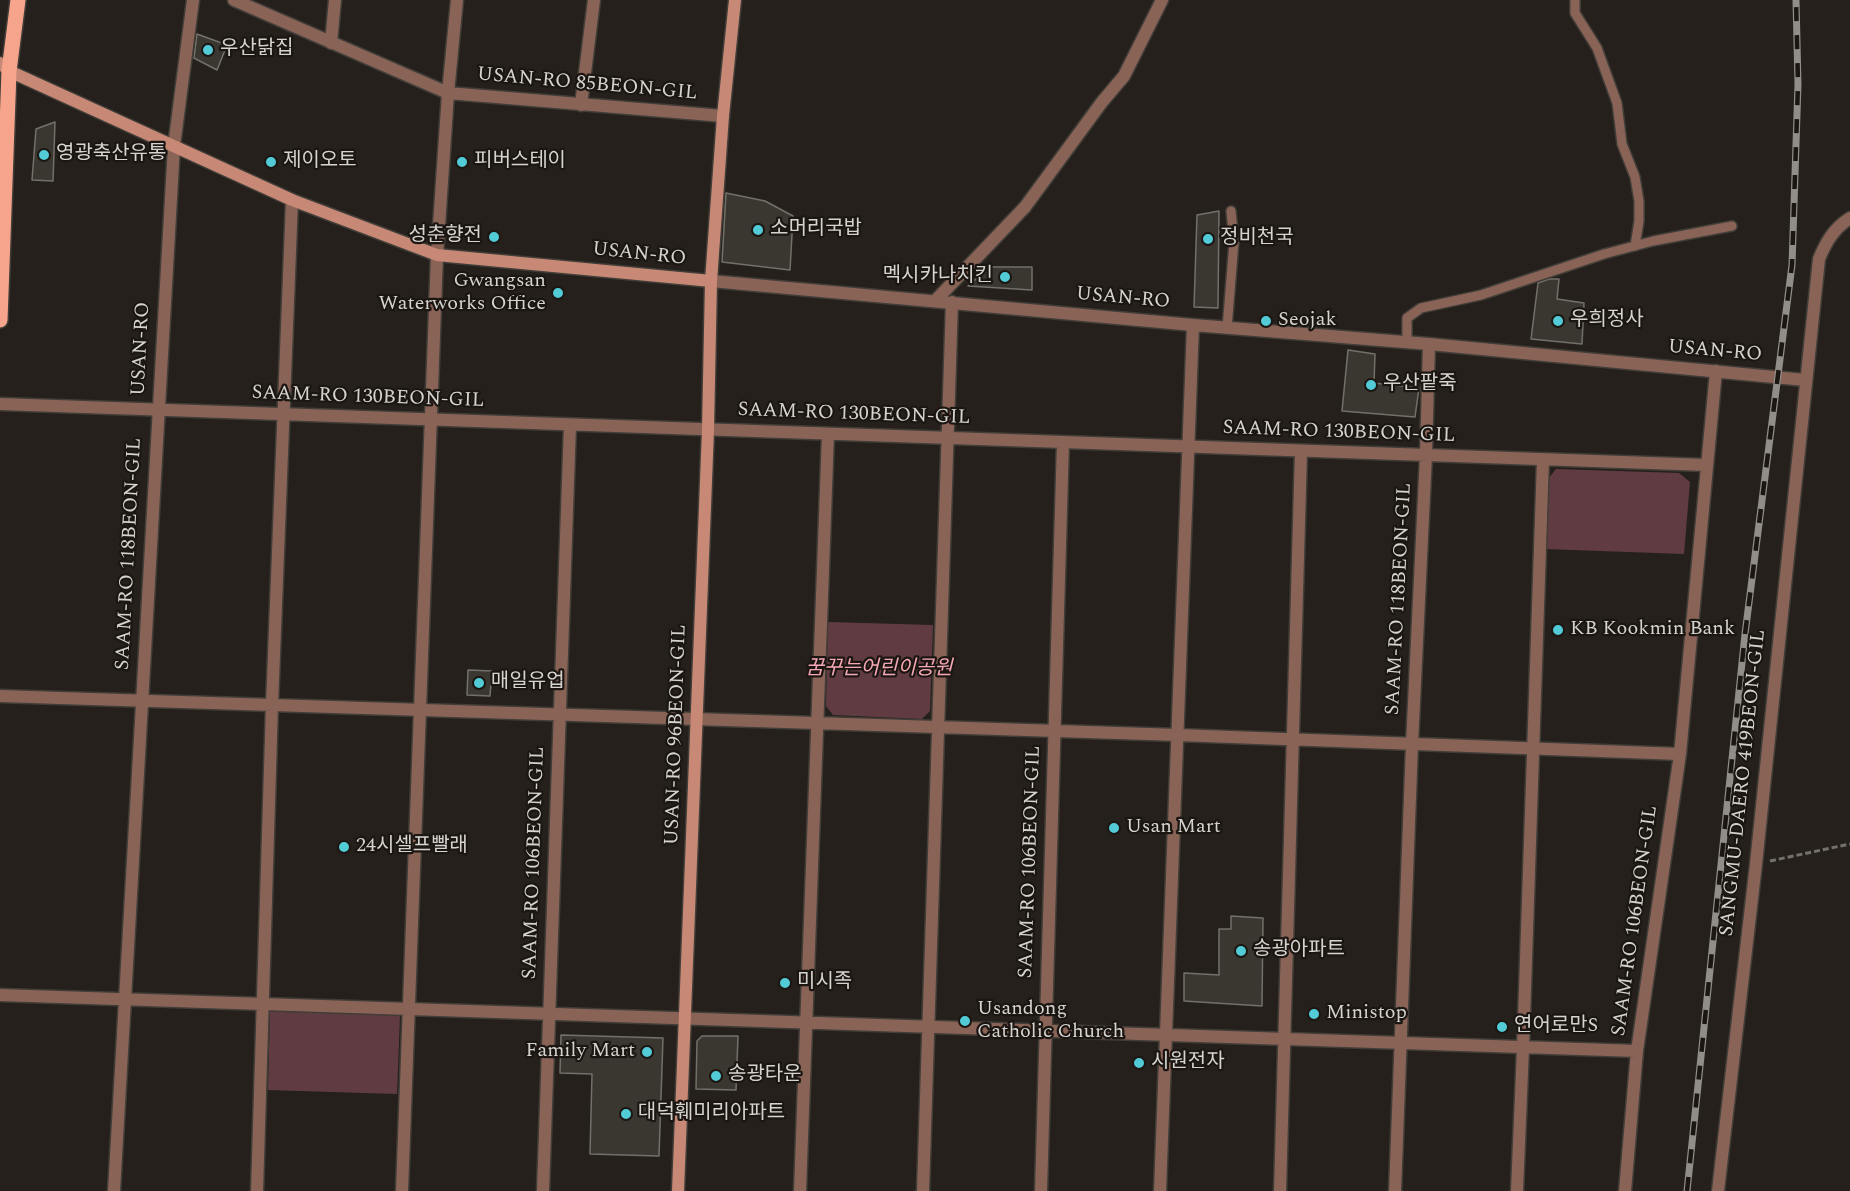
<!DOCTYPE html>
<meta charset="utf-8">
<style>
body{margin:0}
canvas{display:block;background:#25201b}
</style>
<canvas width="1850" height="1191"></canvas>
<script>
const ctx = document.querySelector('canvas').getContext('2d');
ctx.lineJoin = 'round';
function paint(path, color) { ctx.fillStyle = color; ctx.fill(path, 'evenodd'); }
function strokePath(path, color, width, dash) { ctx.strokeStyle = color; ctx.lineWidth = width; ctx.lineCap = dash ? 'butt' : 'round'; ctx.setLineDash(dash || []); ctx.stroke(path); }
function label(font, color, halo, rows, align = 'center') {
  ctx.font = font + ' Spectral,"Noto Sans KR",serif'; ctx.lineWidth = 4.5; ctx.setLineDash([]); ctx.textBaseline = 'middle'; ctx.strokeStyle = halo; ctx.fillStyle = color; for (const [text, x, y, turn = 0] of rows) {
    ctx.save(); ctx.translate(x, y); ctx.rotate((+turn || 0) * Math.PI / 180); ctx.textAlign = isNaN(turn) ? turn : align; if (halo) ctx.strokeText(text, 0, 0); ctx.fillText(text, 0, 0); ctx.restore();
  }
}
paint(new Path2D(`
 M1556 469 1679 473 1690 482 1684 554 1545 549 1548 479Z
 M828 622 933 625 930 711 922 719 833 715 826 706Z
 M270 1011 400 1015 397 1094 268 1090Z`), '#603c42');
const building = new Path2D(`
 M197 34 227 45 217 70 194 58Z
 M55 122 53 181 32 180 36 129Z
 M726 193 765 201 793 216 790 270 722 262Z
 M1219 211 1218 308 1194 307 1197 215Z
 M989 267H1032V290L968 286Z
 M1549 279H1559L1557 299 1584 303 1582 344 1531 339 1538 283Z
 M1348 350 1375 354 1374 383 1419 388 1415 417 1342 411Z
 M468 670 492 671 490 696 467 695Z
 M1231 916 1263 918 1262 1006 1184 1001V973L1219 975V929H1231Z
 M561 1035 663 1038 659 1156 590 1154 592 1074 560 1073Z
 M702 1036H738L736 1090 696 1089 697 1041Z`);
paint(building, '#393730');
strokePath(building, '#737069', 1.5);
const lane = new Path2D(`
 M1575 0V13L1597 48 1617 103 1622 144 1635 177 1639 201V221L1635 246
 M1227 328 1234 242 1231 211
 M1407 342V318L1421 308 1481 295 1604 254 1653 241 1732 226`);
const street = new Path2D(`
 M234 0 448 93 723 116
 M331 43 335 0
 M581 105 594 0
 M711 281 1193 325 1429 344 1805 380
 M935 301 1025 207 1102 102 1124 76 1162 0
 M0 404 1706 465
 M0 696 1178 735 1680 754
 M0 995 1637 1051
 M114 1191 174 146 193 0
 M257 1191 272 705 292 200
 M402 1191 437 255 448 93 457 0
 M543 1191 570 425
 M800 1191 828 434
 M923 1191 952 302
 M1041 1191 1063 442
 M1160 1191 1193 325
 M1280 1191 1301 451
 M1395 1191 1412 744 1426 455 1429 344
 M1517 1191 1523 1048 1543 460
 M1625 1191 1637 1051 1680 754 1716 371
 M1718 1191 1756 864 1819 259C1826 242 1834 228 1850 218`);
const secondary = new Path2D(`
 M0 63 9 71 292 200 437 255 711 281
 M678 1191 708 430 711 281 723 116 735 0`);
const primary = new Path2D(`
 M0 320 9 71 18 0`);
strokePath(lane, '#413d38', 12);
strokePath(street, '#413d38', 15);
strokePath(secondary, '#413d38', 15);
strokePath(primary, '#413d38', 18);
strokePath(new Path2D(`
 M1770 861 1850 844`), '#74706c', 3, [6, 3]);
strokePath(lane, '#8a6357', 9);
strokePath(street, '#8a6357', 12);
strokePath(secondary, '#c78875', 12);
strokePath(primary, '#f6a58c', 15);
const rail = new Path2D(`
 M1687 1191 1745 634 1792 265 1798 84 1796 0`);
strokePath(rail, '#918d89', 7);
strokePath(rail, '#1b1612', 4.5, [14]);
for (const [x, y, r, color] of [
 [208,50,6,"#52cbd7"],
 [44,155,6,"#52cbd7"],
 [271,162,6,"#52cbd7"],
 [462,162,6,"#52cbd7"],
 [758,230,6,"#52cbd7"],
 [494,237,6,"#52cbd7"],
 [1208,239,6,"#52cbd7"],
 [1005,277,6,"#52cbd7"],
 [558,293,6,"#52cbd7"],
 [1266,321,6,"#52cbd7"],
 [1558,321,6,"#52cbd7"],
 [1371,385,6,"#52cbd7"],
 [1558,630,6,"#52cbd7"],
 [479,683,6,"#52cbd7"],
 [1114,828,6,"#52cbd7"],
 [344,847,6,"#52cbd7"],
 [1241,951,6,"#52cbd7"],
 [785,983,6,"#52cbd7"],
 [1314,1014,6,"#52cbd7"],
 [965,1021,6,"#52cbd7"],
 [1502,1027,6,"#52cbd7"],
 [647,1052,6,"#52cbd7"],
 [1139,1063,6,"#52cbd7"],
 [716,1076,6,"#52cbd7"],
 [626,1114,6,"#52cbd7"]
]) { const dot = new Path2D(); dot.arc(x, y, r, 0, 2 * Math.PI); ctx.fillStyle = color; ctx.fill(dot); strokePath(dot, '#1b1612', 2); }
label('20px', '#d6d3cf', '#1b1612', [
 ["우산닭집",220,50],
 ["영광축산유통",56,155],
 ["제이오토",283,162],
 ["피버스테이",474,162],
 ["소머리국밥",770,230],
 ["성춘향전",482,237,"right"],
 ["정비천국",1220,239],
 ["멕시카나치킨",993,277,"right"],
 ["Gwangsan",546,282,"right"],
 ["Waterworks Office",546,305,"right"],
 ["Seojak",1278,321],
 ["우희정사",1570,321],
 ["우산팥죽",1383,385],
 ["KB Kookmin Bank",1570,630],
 ["매일유업",491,683],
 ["Usan Mart",1126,828],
 ["24시셀프빨래",356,847],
 ["송광아파트",1253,951],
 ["미시족",797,983],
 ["Usandong",977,1010],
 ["Catholic Church",977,1033],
 ["Ministop",1326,1014],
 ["연어로만S",1514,1027],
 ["Family Mart",635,1052,"right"],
 ["시원전자",1151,1063],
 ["송광타운",728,1076],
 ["대덕훼미리아파트",638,1114]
], 'left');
label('20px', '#d6d3cf', '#1b1612', [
 ["USAN-RO 85BEON-GIL",587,85,5],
 ["USAN-RO",639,255,6],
 ["USAN-RO",1123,299,5],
 ["USAN-RO",142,349,-87],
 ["USAN-RO",1715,352,5],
 ["SAAM-RO 130BEON-GIL",368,398,2],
 ["SAAM-RO 130BEON-GIL",854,415,2],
 ["SAAM-RO 130BEON-GIL",1339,433,2],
 ["SAAM-RO 118BEON-GIL",130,554,-87],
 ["SAAM-RO 118BEON-GIL",1400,599,-87],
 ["USAN-RO 96BEON-GIL",677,735,-88],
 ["SANGMU-DAERO 419BEON-GIL",1744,783,-84],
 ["SAAM-RO 106BEON-GIL",1031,862,-88],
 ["SAAM-RO 106BEON-GIL",535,863,-88],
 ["SAAM-RO 106BEON-GIL",1636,921,-82]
]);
label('italic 20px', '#f5a8b3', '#1b1612', [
 ["꿈꾸는어린이공원",879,670]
]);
</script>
